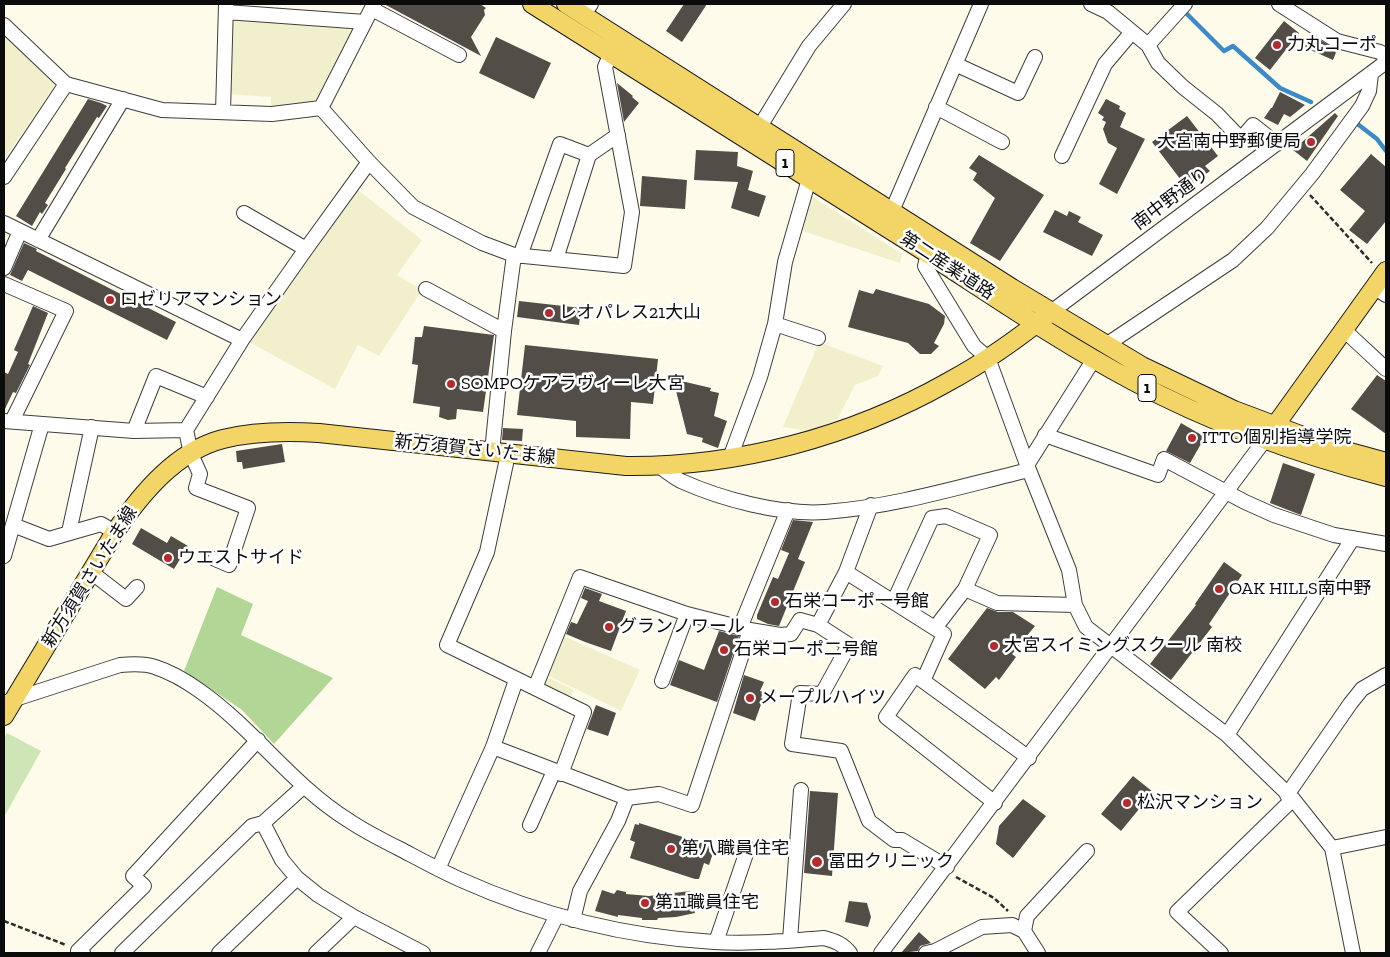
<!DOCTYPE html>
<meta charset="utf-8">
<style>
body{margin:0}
#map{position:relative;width:1390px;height:957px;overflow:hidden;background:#fefbea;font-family:"Zilla Slab",serif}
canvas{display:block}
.frame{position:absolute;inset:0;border:5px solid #0b0b0b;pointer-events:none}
</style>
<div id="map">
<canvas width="1390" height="957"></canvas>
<div class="frame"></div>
</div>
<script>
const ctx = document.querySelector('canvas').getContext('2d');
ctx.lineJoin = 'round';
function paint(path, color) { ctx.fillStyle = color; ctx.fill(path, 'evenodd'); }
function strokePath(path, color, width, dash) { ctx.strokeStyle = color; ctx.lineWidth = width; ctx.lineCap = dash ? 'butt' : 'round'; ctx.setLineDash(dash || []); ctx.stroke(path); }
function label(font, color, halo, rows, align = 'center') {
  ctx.font = font + ' "Zilla Slab","Noto Sans JP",serif'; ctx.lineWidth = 5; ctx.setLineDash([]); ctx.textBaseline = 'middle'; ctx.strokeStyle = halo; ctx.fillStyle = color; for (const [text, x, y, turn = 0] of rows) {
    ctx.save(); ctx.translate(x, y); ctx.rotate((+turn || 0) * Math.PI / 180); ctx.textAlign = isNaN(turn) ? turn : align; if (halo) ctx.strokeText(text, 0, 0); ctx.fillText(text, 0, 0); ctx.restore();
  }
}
paint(new Path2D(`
 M232 19 354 25 356 32 319 103 271 107V97L228 94Z
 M4 29 55 77V85L4 160Z
 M357 189 422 240 397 275 422 290 379 356 358 345 335 389 249 342Z
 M811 196 902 254 900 263 803 231Z
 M819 342 883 366 878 376 855 385 837 420 808 431 783 427Z
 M561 635 640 670 621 711 545 674Z
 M545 676 574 690 569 699 541 686Z`), '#f2f0cc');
paint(new Path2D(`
 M7 733 41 751 4 817V738Z`), '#cee6b6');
paint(new Path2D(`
 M217 587 253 604 241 635 333 678 274 744 242 710 184 671Z`), '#b1d696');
strokePath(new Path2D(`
 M1183 10 1224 51 1233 46 1280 88 1311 102
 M1355 122 1377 139 1386 151`), '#3c8bc7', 4.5);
paint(new Path2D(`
 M384 4H480L486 8 484 10 485 15 471 37 481 56Z
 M684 4H707L682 42 666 31Z
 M1284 21 1299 33 1270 70 1255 58Z
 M1310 34 1337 50 1333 60 1304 47Z
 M496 37 551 63 534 99 479 73Z
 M617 83 633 96 632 97 639 103 624 122Z
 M1280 92 1305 105 1290 117 1284 114 1278 125 1264 118 1271 108H1272Z
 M88 99 101 103 107 106 99 118 97 117 65 168 66 169 45 203 48 205 42 214 40 212 32 226 16 216Z
 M1106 99 1120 106 1119 109 1126 113 1120 127 1145 139 1117 194 1099 184 1117 148 1108 143 1103 129 1106 122 1102 120 1104 117 1098 113Z
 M1335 113 1338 116 1307 161 1293 150Z
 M1187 116 1218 156 1205 166 1210 171 1187 188 1152 142Z
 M696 150 738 152 737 166 753 171 748 190 766 196 759 217 731 208 738 182 694 180Z
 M1371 154 1386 167V221L1367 244 1349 230 1365 211 1340 190Z
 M979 155 1044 195 1000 261 970 243 995 198 973 180 977 173 969 168Z
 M642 176 687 180 685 209 640 206Z
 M1055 210 1067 216 1069 211 1081 217 1078 222 1103 235 1092 256 1043 232Z
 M24 243 37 249 36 251 176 322 167 340 28 270 22 281 10 275Z
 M876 289 929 304 945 316 944 324 934 343 939 346 931 354H920L908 343 848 327 859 290 873 294Z
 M519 301 581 308 579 325 517 317Z
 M33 306 48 313 28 364 30 365 16 393 13 392 4 411V372L8 374 18 352 14 350Z
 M424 326 494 335 483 412 457 409 456 419 448 420 439 417 440 407 413 403 418 365 412 364 415 337H422Z
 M525 345 658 359 653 404 631 402 630 439 576 437V421L517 415Z
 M1377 375 1386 381V434L1351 409Z
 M677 380 711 388 710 391 719 393 714 416 727 421 718 448 702 442 703 438 687 434 675 387Z
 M1181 423 1205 437 1190 463 1166 451Z
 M503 428 523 429 522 441 502 440Z
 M282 444 285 462 243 469 242 462H237L236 451Z
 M1283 463 1315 474 1301 515 1270 503Z
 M793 520 813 522 798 559 805 562 779 626 768 624 757 619V615L773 577 778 579 789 553 781 550Z
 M141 528 167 543 171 536 188 546 174 569 132 544Z
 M1224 562 1242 575 1209 624 1212 627 1171 680 1150 664 1196 605 1195 604Z
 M585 588 602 594 599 601 626 611 611 651 585 642 566 634 571 622 577 624 588 601 581 598Z
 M987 608 998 612H1013L1035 626 1012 654 1016 657 999 680 996 677 985 689 948 659Z
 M719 631 739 636 717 702 670 685 679 660 704 670Z
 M744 675 764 682 760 691 763 692 761 698 763 699 755 721 733 713Z
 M596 705 616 713 608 736 587 729Z
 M1133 776 1153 792 1121 831 1101 814Z
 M810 791 838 793 832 876 804 873Z
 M1023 799 1046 816 1013 858 996 844 999 826Z
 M639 823 711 846 709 852 713 853 709 865 704 863 699 879H695L630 858 635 842 630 840 635 824 639 825Z
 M602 890 614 894 617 890 626 892V894L649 896 690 891 695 913 676 917 658 918 657 920H642V918L618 915V917L595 911Z
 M849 901 867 903 871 917 868 927 845 922Z
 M919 932 931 943 920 946 918 951 901 953Z`), '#534d48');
const minor = new Path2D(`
 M1091 4 1108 12 1148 45 1158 63 1183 87 1217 114 1241 139 1253 125 1277 144
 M1279 4 1337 41 1380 52 1386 57
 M372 9 459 55
 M226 12 365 22
 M583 15 591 4
 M4 25 66 84 162 110 272 114 321 108
 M1148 45 1185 4
 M955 64 1018 93 1035 57
 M936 107 1002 142
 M321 108 369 162 413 207 482 243 514 255 504 331 492 452
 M321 108 374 4
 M223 112 226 4
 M759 128 809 46 844 4
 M589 155 618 135
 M1062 156 1105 64 1132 32
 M4 177 66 84
 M892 211 981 4
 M244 213 306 249
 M4 223 242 340
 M38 240 123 99
 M928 254 925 266 974 346 988 358 1029 470 1069 570 1075 605 1086 627 1227 735 1293 799 1332 848 1353 953
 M514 255 624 266 632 212 605 67 611 53
 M520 256 560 144 589 155 556 259
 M4 268 20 231
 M4 284 66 311 12 421
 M1374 287 1386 295
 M426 289 504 331
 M1051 312 1386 62
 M775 324 818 338
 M1344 330 1386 369
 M1106 345 1233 260 1267 228 1312 174 1362 106 1369 91 1371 74
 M4 421 134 431 186 430
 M134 431 156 376 207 397
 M1045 435 1158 475 1164 459 1245 502 1274 515 1334 535 1386 544
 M508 454 487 552 447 645 584 712 561 774
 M730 458 760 377 775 324 785 262 809 179
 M1027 465 1094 359
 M659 466C666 471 673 477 681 481 721 499 780 515 825 512 894 507 962 486 1029 470
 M13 525 49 539 101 524 115 532
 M69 532 92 427
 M4 556 42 424
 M215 559 229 565 248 508 196 488 200 474 191 454 186 430 242 340 306 249 369 162
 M91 572 126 599 137 587
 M846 572 944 634 923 681
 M965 589 997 603 1075 605
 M894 601 932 518 946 516 990 535 965 589 935 628
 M818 625 846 572 871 505
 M740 628 788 510
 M750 630 780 635 791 634 800 620 818 625 849 645 822 694 800 693 792 744 841 751 869 821 894 840H902L947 867
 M662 681 687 614
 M535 688 580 577 687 614 750 630 692 805 659 794 627 798 618 821 580 891 573 920
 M9 701 120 665C131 664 144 663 155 667 171 672 186 681 200 691 254 729 292 785 348 820 364 831 382 840 400 849 419 859 439 870 459 879 539 915 627 937 714 942 751 944 788 941 824 938 835 941 843 944 850 953
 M1227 735 1353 538
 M493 747 627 798
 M1287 795 1350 704 1362 689 1386 675
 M995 803 886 717 915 675 1029 758
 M263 823 282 860 297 878 318 895 354 917 423 953
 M530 825 554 771
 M1332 848 1386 837
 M438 869 493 747 516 680
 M1024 931 1027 916 1087 851
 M790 940 801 790
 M716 942 748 848
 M83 953 78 951 144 886 133 876 258 740
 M122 953 252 826 263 823 303 787
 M219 953 297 878
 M316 953 354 917
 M538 953 557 915
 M881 953 1264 441
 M926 953 935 951 982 927 1012 925 1024 931 1038 953
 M1221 953 1177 912 1293 799`);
const major = new Path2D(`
 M532 4C656 82 779 160 903 238 979 286 1054 339 1133 381 1215 425 1297 454 1386 477
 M566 4 1012 288 1142 366 1234 410 1335 448 1386 462
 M1269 434 1386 271
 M4 716 115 532C141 494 176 451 223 439 255 431 287 431 319 433L626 466C737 467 851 437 948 382 985 362 1019 338 1051 312`);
strokePath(minor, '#3e3e3e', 16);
strokePath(major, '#1c1c1c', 20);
strokePath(new Path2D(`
 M1310 195 1372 263
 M956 877 994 898 1008 911
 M4 921 66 945`), '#2d2d2d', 2.5, [5, 2.5]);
strokePath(minor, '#fff', 14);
strokePath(major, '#f2d566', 18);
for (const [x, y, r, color] of [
 [1277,45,5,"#b42a2d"],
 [1311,142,5,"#b42a2d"],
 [110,300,5,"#b42a2d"],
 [549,313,5,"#b42a2d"],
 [451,384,5,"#b42a2d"],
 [1192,438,5,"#b42a2d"],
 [168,558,5,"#b42a2d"],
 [1219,589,5,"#b42a2d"],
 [775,602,5,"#b42a2d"],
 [609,627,5,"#b42a2d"],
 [994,646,5,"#b42a2d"],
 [724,650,5,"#b42a2d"],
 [750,698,5,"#b42a2d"],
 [1127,803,5,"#b42a2d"],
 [671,849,5,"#b42a2d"],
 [817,862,6,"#b42a2d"],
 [645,903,5,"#b42a2d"]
]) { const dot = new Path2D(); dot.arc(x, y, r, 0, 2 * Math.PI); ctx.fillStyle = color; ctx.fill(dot); strokePath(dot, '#fff', 2); }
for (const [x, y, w] of [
 [785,163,18],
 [1147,388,18]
]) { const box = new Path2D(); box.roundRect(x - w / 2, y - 13.5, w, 27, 4); ctx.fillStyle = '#fff'; ctx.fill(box); strokePath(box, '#0b0b0b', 1); }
label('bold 16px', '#0b0b0b', null, [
 ["1",785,163],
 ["1",1147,388]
]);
label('18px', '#0b0b0b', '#fff', [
 ["力丸コーポ",1287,45],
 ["大宮南中野郵便局",1301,142,"right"],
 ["ロゼリアマンション",120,300],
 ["レオパレス21大山",559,313],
 ["SOMPOケアラヴィーレ大宮",461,384],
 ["ITTO個別指導学院",1202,438],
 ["ウエストサイド",178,558],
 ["OAK HILLS南中野",1229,589],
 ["石栄コーポ一号館",785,602],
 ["グランノワール",619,627],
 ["大宮スイミングスクール 南校",1004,646],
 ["石栄コーポ二号館",734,650],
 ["メープルハイツ",760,698],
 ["松沢マンション",1137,803],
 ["第八職員住宅",681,849],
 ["冨田クリニック",828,862],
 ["第11職員住宅",655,903]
], 'left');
label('18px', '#0b0b0b', '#fff', [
 ["南中野通り",1171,199,-37],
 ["第二産業道路",947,266,33],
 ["新方須賀さいたま線",475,450,6],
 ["新方須賀さいたま線",90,577,-58]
]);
</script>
